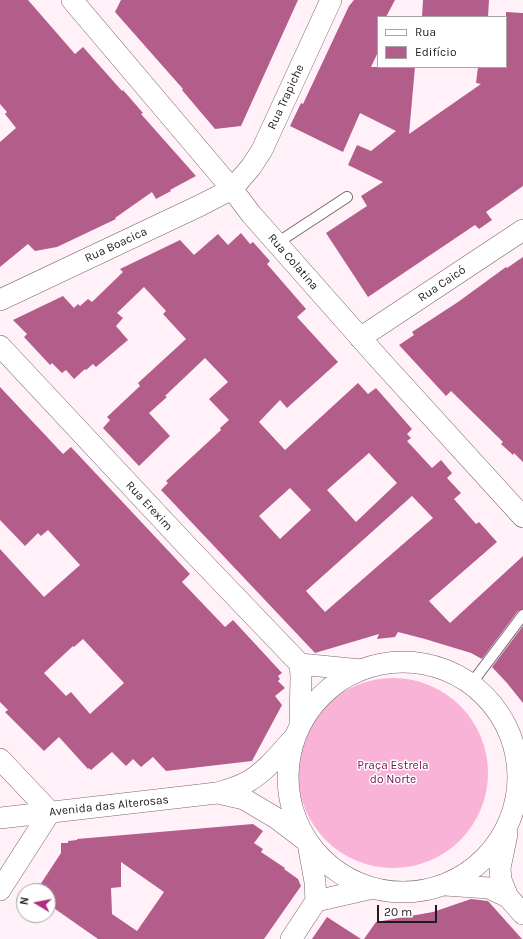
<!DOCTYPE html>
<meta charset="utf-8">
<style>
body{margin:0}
#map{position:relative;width:523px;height:939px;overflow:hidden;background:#fff1f7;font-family:Karla,sans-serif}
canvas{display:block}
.legend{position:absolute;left:377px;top:16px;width:130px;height:52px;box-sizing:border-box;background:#fff;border:1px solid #a6a4a5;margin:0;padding:5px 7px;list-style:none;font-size:12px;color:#211b1e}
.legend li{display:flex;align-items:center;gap:8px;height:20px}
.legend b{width:20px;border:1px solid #a6a4a5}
.north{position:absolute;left:16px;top:883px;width:40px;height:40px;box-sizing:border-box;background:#fff;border:1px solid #a6a4a5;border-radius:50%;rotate:280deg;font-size:11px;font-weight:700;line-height:16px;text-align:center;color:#211b1e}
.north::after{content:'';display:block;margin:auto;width:14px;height:18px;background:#af2f7d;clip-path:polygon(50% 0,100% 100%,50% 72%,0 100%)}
.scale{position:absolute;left:377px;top:905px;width:60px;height:18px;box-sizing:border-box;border:2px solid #211b1e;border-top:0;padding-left:5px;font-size:12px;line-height:14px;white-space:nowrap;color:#211b1e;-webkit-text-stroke:3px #fff;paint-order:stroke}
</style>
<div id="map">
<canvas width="523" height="939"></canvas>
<ul class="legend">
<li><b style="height:5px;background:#fff"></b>Rua</li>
<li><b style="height:11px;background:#b35d8b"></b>Edifício</li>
</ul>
<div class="north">N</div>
<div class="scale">20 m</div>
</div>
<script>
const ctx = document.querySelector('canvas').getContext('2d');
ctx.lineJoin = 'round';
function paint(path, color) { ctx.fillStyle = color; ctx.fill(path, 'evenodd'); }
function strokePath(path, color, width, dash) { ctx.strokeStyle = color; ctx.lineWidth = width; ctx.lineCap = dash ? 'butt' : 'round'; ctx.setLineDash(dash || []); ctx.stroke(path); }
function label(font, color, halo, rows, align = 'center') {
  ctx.font = font + ' Karla,sans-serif'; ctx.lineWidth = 3; ctx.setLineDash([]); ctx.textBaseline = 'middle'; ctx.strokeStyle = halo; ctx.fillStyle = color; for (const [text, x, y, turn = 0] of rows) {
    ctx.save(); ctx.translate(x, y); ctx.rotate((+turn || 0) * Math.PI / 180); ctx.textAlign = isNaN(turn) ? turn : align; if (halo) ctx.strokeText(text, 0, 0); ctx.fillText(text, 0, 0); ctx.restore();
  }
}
paint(new Path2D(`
 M298 773a95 95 0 1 1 190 0a95 95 0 1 1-190 0Z`), '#f9b3d6');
paint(new Path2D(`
 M0 0H28L75 54 83 47 122 91 123 90 143 113 141 114 196 176 170 190 171 191 156 199 152 192 115 218 116 219 57 247 35 251 28 244 0 267V142L16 128 5 114 7 112 0 104Z
 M121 0H298L241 126 215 129 182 90 183 89 115 12Z
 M354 0H395L386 17H378V52L371 67H415L409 134 481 84 476 83 478 67H506V12L523 13V186L486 212 492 220 479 229 475 225 368 297 326 233 367 206 361 196 383 182 348 165 357 145 371 151 396 131 360 113 343 152 290 126 301 103 303 104 349 6Z
 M423 0H489L488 17H422Z
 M241 233 250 244 253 242 270 261 267 264 306 309 297 317 338 362 287 408 280 400 259 422 285 450 358 383 368 394 376 388 412 429 407 434 411 438 407 441 432 468 441 460 452 473 447 478 461 493 454 499 476 524 479 522 497 542 429 601 450 623 523 556V609L518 611 482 659 471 653 425 639 398 632 395 637 377 639 379 634 315 653 161 490 168 483 166 481 221 430 220 428 229 420 209 399 228 382 205 358 165 396 167 397 149 413 170 436 139 466 103 428 110 420 107 417 140 386 138 383 186 339 163 314 166 311 144 287 117 313 123 318 116 326 128 340 96 367 93 364 86 370 85 369 74 379 66 370 62 373 52 363 50 365 24 337 27 334 13 320 63 296 74 308 78 304 80 306 88 299 92 302 123 272 120 269 180 240 194 255 218 234 228 245ZM369 453 397 483 356 522 327 490ZM290 488 311 510 280 539 259 516ZM412 496 433 518 325 612 306 591Z
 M523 257V462L514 453 513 455 501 444 503 442 451 391 446 396 399 345 414 335 412 332 458 302 506 267 507 268Z
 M0 387 63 454 71 447 190 574 182 582 225 627 233 620 282 673 278 676 280 679 278 681 285 688 275 696 282 705 252 761 166 771 153 757 141 767 133 759 126 766 112 752 91 770 89 768 88 769 59 737 44 751 5 712 8 710 0 702V549L44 597 80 565 48 530 41 536 38 533 25 546 0 520ZM83 639 124 683 90 714 71 692 66 696 44 673 73 646 74 647Z
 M523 626V703L507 683 492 667Z
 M253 824 263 831 254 843 263 849 261 852 285 868 284 869 298 879 301 886 264 939H98L48 904V891H36L61 853V843H68V841L77 840V839ZM121 862 164 892 137 931 112 914 111 888 121 887Z
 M471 899 488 901 522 939H364L376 922 433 912Z
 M327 917 361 939H312Z`), '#b35d8b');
const service = new Path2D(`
 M277 243 347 197
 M471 684 523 615`);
const minor = new Path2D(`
 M72 0 232 189 251 214 380 360 523 517
 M0 300 201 205 232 189 251 167 262 150 331 0
 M360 338 523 230
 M0 346 188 547 300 664 301 676 300 726
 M288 777a115 115 0 1 1 230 0a115 115 0 1 1-230 0Z
 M300 664 361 670
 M0 759 50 812 0 890
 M218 793 244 799 276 818 305 840
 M0 818 217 793C228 790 239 787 249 781 267 770 280 753 294 738
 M507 834 500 868 501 880 508 897
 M445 885 489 888 508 897 523 914
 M316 901 373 888
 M291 939 316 901 315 882 308 843`);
strokePath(service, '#78686f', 12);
strokePath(minor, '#78686f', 22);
strokePath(service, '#fff', 10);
strokePath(minor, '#fff', 21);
label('12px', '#211b1e', '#fff', [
 ["Rua Trapiche",286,97,-65],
 ["Rua Boacica",116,245,-25],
 ["Rua Colatina",293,262,49],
 ["Rua Caicó",442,284,-34],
 ["Rua Erexim",149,506,47],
 ["Avenida das Alterosas",109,806,-6]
]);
label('12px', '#801458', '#fff', [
 ["Praça Estrela",393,766],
 ["do Norte",393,780]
]);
</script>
